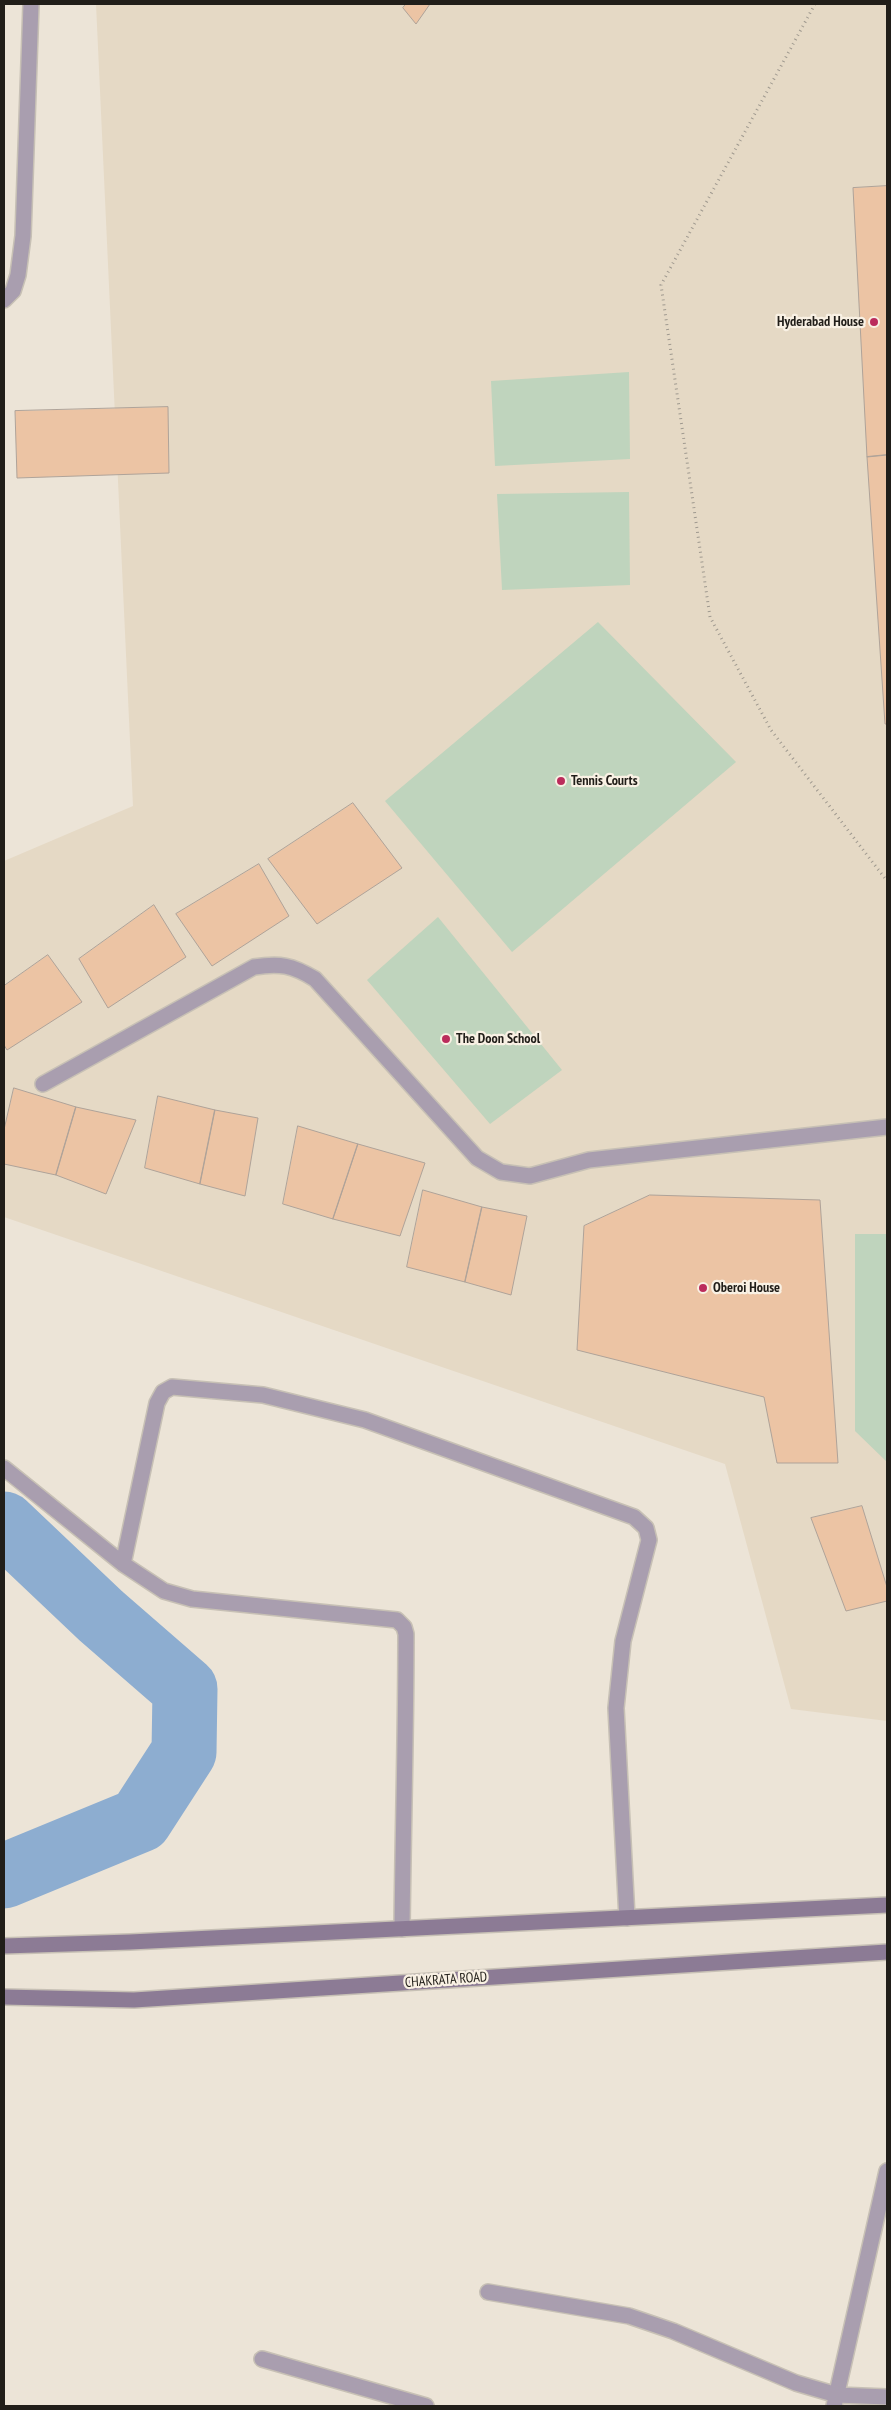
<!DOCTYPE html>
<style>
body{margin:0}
#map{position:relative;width:891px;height:2410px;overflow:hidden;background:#ece4d7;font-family:"PT Sans Narrow",sans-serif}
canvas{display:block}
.frame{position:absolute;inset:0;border:5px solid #211e19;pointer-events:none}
</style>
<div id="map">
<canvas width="891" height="2410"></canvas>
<div class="frame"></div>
</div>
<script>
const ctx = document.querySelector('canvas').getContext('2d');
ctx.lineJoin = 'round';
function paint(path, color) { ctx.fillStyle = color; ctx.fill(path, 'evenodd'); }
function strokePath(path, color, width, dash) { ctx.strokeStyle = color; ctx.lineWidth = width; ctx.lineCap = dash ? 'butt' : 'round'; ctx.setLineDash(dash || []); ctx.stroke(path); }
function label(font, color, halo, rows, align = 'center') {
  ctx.font = font + ' "PT Sans Narrow",sans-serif'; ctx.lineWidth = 4.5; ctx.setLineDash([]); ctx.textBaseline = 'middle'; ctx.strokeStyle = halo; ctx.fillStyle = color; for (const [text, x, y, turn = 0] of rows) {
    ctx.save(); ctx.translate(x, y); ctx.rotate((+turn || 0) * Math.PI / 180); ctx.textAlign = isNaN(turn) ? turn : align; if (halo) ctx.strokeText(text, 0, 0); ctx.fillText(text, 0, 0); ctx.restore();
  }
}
paint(new Path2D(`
 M96 4H887V1721L791 1709 725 1464 4 1217V861L133 806Z`), '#e5d9c5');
paint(new Path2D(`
 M629 372 630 459 495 466 491 381Z
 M629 492 630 585 502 590 497 494Z
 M598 622 736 762 512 952 385 801Z
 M438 917 562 1070 490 1124 367 980Z
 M855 1234H887V1462L855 1431Z`), '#bfd4bd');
strokePath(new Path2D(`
 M4 1524 101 1616 185 1689 184 1752 140 1820 4 1876`), '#8dadd0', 65);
const building = new Path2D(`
 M406 4H430L416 24 403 8Z
 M887 186V455L867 457 853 188Z
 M168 407 169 473 17 478 15 411Z
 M887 455V724H885L867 457Z
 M353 803 402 868 317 924 268 859Z
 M259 864 289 916 212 966 176 914Z
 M154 905 186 957 108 1008 79 959Z
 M48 955 82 1002 7 1050 4 1045V986Z
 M14 1088 76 1107 56 1175 4 1164V1130Z
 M158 1096 215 1110 200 1184 145 1168Z
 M76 1107 136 1120 106 1194 56 1175Z
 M215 1110 258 1118 245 1196 200 1184Z
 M298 1126 358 1144 333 1219 283 1204Z
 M358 1144 425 1163 400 1236 333 1219Z
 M423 1190 482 1207 465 1282 407 1267Z
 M650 1195 820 1200 838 1463H777L764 1397 577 1350 584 1226Z
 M482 1207 527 1216 511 1295 465 1282Z
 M862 1506 887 1587V1601L846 1611 811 1518Z`);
paint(building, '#ecc4a4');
strokePath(building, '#afa399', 1);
const service = new Path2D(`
 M4 300 13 291 18 275 23 236 31 4
 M43 1084 254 967C280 963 292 965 315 979L477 1158 501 1172 530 1176 589 1160 887 1127`);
const minor = new Path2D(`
 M4 1468 123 1564 164 1591 192 1599 397 1620 404 1627 406 1634C406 1733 403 1831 402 1929
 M123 1564 157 1403 163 1392 172 1387 263 1395 365 1420 634 1517 646 1528 649 1540 623 1641 616 1708 627 1918
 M488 2292 629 2316 673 2331 796 2383 837 2395 887 2397
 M262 2359 426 2406
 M834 2406 887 2171`);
const secondary = new Path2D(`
 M4 1946 130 1942 887 1905
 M4 1997 134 2000 887 1952`);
strokePath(service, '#c7c0b5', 18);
strokePath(minor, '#c7c0b5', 18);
strokePath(secondary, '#c7c0b5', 18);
strokePath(new Path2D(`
 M815 4 661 285 710 617 771 730 887 881`), '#9f998f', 3, [1, 4]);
strokePath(service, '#a99eaf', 15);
strokePath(minor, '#a99eaf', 15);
strokePath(secondary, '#8c7b95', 15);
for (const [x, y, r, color] of [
 [874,322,5,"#bb2c5c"],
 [561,781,5,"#bb2c5c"],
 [446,1039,5,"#bb2c5c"],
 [703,1288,5,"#bb2c5c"]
]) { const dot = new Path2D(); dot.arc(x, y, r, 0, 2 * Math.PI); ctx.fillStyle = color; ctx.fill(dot); strokePath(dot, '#f9f1e4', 2); }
label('bold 14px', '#211e19', '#f9f1e4', [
 ["Hyderabad House",864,322,"right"],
 ["Tennis Courts",571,781],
 ["The Doon School",456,1039],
 ["Oberoi House",713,1288]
], 'left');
label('14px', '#211e19', '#f9f1e4', [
 ["CHAKRATA ROAD",446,1980,-4]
]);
</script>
